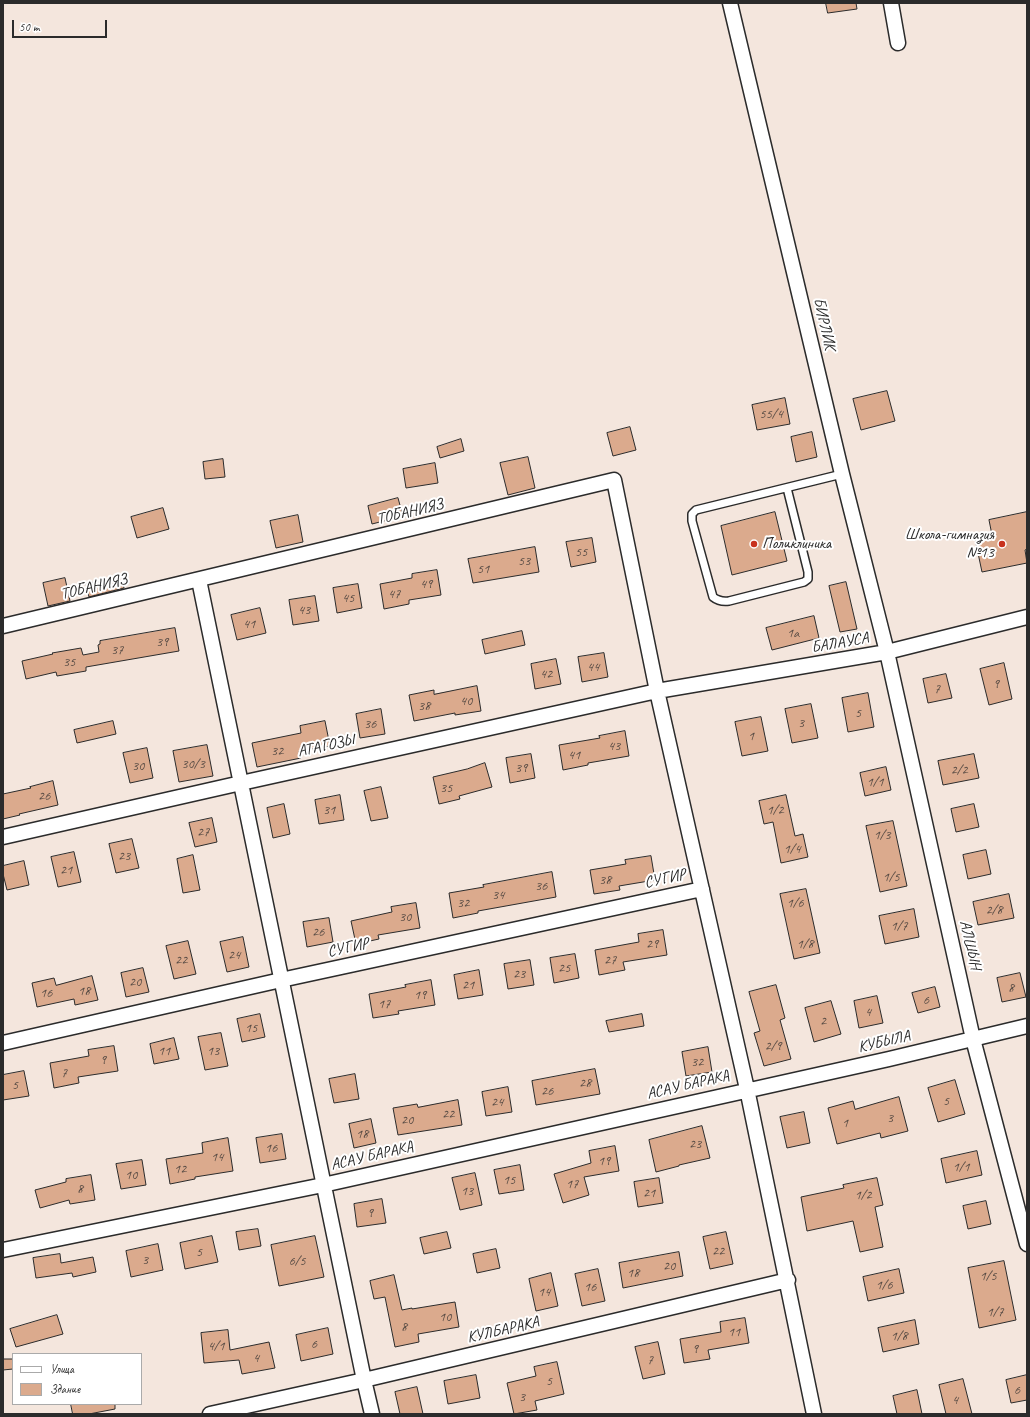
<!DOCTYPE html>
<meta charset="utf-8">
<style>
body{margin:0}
#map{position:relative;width:1030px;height:1417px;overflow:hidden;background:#f4e6dd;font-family:Caveat,sans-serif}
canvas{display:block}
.frame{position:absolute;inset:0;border:4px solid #2b2b2b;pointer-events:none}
.legend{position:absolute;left:12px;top:1353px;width:130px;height:52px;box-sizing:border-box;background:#fff;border:1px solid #aaa;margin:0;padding:5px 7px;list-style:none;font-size:12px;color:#2b2b2b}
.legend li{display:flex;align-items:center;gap:8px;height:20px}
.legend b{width:20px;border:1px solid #aaa}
.scale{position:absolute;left:12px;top:20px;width:95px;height:18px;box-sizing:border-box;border:2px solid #2b2b2b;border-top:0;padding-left:5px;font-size:12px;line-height:14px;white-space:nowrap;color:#2b2b2b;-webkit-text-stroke:3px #fff;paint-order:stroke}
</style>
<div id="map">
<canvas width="1030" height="1417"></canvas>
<div class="frame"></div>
<ul class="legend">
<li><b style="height:5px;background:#fff"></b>Улица</li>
<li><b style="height:11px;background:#dbaa8d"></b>Здание</li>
</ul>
<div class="scale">50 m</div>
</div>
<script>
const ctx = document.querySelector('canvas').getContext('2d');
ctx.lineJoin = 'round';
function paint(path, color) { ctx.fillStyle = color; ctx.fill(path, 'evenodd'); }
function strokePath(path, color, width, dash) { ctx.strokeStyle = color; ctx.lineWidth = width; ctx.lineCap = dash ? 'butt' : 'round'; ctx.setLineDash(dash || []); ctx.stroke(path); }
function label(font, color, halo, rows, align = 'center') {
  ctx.font = font + ' Caveat,sans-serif'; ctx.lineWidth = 4; ctx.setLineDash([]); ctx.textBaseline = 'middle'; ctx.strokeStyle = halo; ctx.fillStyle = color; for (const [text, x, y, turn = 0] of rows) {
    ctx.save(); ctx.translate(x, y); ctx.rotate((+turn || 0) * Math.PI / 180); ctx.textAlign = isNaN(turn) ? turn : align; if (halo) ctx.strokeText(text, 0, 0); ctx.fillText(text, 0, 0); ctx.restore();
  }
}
const building = new Path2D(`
 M826 3H856L857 9 828 13Z
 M887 391 895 421 861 430 853 399Z
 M785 398 790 424 757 430 752 405Z
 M630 427 636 450 613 456 607 433Z
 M812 432 817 457 796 462 791 437Z
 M461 439 464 451 440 458 437 447Z
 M528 457 535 488 508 495 500 463Z
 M223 459 225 477 205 479 203 462Z
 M435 463 438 483 406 488 403 469Z
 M398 498 403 516 372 524 368 506Z
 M163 508 169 529 137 538 131 517Z
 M775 512 787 561 732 575 721 526Z
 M1027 512V549L1025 550 1027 563 982 572 975 539 992 535 989 520Z
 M298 515 303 542 276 548 270 521Z
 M592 538 596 562 571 567 566 542Z
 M535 547 539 572 473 583 468 559Z
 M437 570 441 595 409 600V604L384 609 380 584 412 578V574Z
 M122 577 124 588 89 597 86 584Z
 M65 578 70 601 48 606 43 583Z
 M846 582 857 629 840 632 829 586Z
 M358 584 362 608 337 613 333 588Z
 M315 596 319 621 293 625 289 600Z
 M260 608 266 633 237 640 231 615Z
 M814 616 819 638 772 650 766 628Z
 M175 628 179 651 86 667V671L57 676 56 672 26 679 22 661 53 654 52 653 81 648 83 655 99 652 98 645 100 644V641Z
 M522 631 525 645 485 654 482 640Z
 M604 653 608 677 582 682 578 657Z
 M556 659 561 684 535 689 531 664Z
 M1004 663 1012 699 989 705 980 669Z
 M946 674 952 698 928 703 923 679Z
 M477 686 481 711 455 715V713L414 721 409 695 434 690V694Z
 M868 693 874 727 848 732 842 698Z
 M811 704 818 738 792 743 785 709Z
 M381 709 385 734 360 738 356 714Z
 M761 717 768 751 742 756 735 722Z
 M113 721 116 734 77 743 74 730Z
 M325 721 330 746 299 751 301 758 257 767 252 743 301 733 300 726Z
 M625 731 629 756 588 763V765L563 770 559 745 600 738 599 736Z
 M207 745 213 776 179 782 173 751Z
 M147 748 153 778 130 783 123 753Z
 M531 754 535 778 510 783 506 758Z
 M974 754 979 778 943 785 938 761Z
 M485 763 492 787 459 796 460 799 439 804 433 777 467 769Z
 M886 767 891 790 865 796 860 773Z
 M53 781 58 805 19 814 20 815 3 819V794L31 788 30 787Z
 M381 787 388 818 371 821 364 791Z
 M340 795 344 820 319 824 315 800Z
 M786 795 795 836 803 834 808 857 781 863 773 822 764 824 759 801Z
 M284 804 290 834 273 838 267 808Z
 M974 804 979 827 956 832 951 809Z
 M212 818 217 842 195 847 189 823Z
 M893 821 907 886 880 892 866 826Z
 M132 839 139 868 116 873 109 844Z
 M986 850 991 874 968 879 963 855Z
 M74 852 81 882 58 887 51 857Z
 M193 855 200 890 183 893 177 859Z
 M651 856 655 880 619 886 620 890 594 894 590 870 626 864 625 860Z
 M24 861 29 885 7 890 3 874V866Z
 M552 872 556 897 478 911V913L453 918 449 893 484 887 483 885Z
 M806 889 820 953 794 959 780 894Z
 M1009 894 1014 918 978 925 973 902Z
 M416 903 420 928 378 935 379 939 356 944 351 921 392 912 391 907Z
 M914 909 919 937 885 944 879 916Z
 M329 918 333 942 307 947 303 922Z
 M663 930 667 955 623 962 625 970 599 975 595 950 639 942 638 934Z
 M243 937 249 967 227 972 220 942Z
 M188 941 196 974 174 979 166 946Z
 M575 954 579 978 554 983 550 958Z
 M530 960 534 985 508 989 504 964Z
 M143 968 149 992 126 997 121 973Z
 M479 970 483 995 458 999 454 975Z
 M1020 973 1026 997 1002 1002 997 978Z
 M92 976 98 1000 75 1005 74 999 37 1007 32 983 54 978 56 985Z
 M431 980 435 1005 398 1011 399 1014 373 1018 369 994 406 987 405 985Z
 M776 985 785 1018 780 1020 791 1059 764 1066 754 1033 760 1031 749 992Z
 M935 987 940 1007 918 1013 912 993Z
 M877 996 883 1023 859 1028 854 1001Z
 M831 1001 841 1034 814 1042 805 1008Z
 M260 1014 265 1037 242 1042 237 1019Z
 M642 1014 644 1026 609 1032 606 1021Z
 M221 1033 228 1066 205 1070 198 1037Z
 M174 1038 179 1059 154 1064 150 1044Z
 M114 1046 118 1071 78 1077 79 1083 54 1088 50 1063 89 1056 88 1050Z
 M708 1047 712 1072 686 1076 682 1052Z
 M595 1069 600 1094 536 1105 532 1081Z
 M24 1071 29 1096 3 1100V1075Z
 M355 1074 359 1099 334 1103 329 1079Z
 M955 1080 965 1114 938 1122 928 1088Z
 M508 1087 512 1112 486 1116 482 1092Z
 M899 1097 908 1131 881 1138 880 1133 837 1144 828 1108 853 1101 855 1109Z
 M458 1100 462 1125 398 1135 393 1108 417 1104 418 1107Z
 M804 1112 810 1143 787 1148 780 1117Z
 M371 1119 376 1143 354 1148 349 1124Z
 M702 1126 710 1158 679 1165V1166L656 1172 649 1140Z
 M282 1134 286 1159 260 1163 256 1138Z
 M228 1138 233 1171 195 1177V1179L170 1184 166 1159 203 1153 202 1143Z
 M615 1146 619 1171 584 1177 589 1195 563 1203 554 1174 591 1163 589 1151Z
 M977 1151 982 1175 946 1183 941 1159Z
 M142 1160 146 1185 121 1189 116 1164Z
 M520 1165 524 1190 499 1194 494 1170Z
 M475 1173 482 1205 460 1210 452 1178Z
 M91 1175 95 1200 70 1204 69 1200 40 1208 35 1190 66 1182V1179Z
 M659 1178 663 1203 638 1207 634 1182Z
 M877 1178 883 1205 875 1207 883 1247 860 1252 853 1221 807 1231 801 1197 844 1188 843 1185Z
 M382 1199 386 1223 357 1227 354 1204Z
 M986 1201 991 1224 968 1229 963 1206Z
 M258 1229 261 1246 239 1250 236 1232Z
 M447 1232 451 1248 424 1254 420 1238Z
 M726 1232 733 1264 710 1269 703 1237Z
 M212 1236 218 1262 185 1269 180 1243Z
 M315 1236 324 1277 279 1286 271 1245Z
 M158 1244 163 1270 131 1277 126 1251Z
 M496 1249 500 1268 477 1273 473 1254Z
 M679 1252 683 1276 623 1288 619 1263Z
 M60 1254 61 1263 93 1257 96 1272 73 1277 72 1273 36 1278 33 1258Z
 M1004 1261 1016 1320 979 1328 968 1268Z
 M598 1269 605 1301 582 1306 575 1274Z
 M899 1269 904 1293 868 1301 863 1277Z
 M551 1273 558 1306 536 1311 529 1279Z
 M394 1275 402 1310 412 1308V1309L455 1302 459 1327 418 1334 419 1342 395 1347 385 1297 374 1299 370 1281Z
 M57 1315 63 1334 16 1347 10 1329Z
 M745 1318 749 1343 708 1350 710 1359 684 1363 680 1339 721 1332 720 1322Z
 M915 1320 919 1344 883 1352 878 1328Z
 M328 1328 333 1354 301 1361 296 1335Z
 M228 1330 230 1350 269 1342 275 1368 242 1374 239 1360 204 1363 201 1333Z
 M658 1342 665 1374 643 1379 635 1347Z
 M3 1359H13V1369L3 1370Z
 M557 1362 564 1394 535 1401 537 1410 514 1414 507 1383 536 1376 534 1367Z
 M476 1375 480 1398 448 1404 444 1381Z
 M1027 1375V1400L1011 1403 1006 1380Z
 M963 1379 972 1414H946L939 1385Z
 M417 1387 423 1414H400L395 1392Z
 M917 1390 922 1414H897L893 1396Z
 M71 1404H115V1409L89 1414H73Z`);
paint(building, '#dbaa8d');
strokePath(building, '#2b2b2b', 1);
const lane = new Path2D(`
 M787 488 808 572V579L804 582 729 601C722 602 718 601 713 597L692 521V514L696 510 842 474`);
const street = new Path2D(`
 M730 3 842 474 887 652 973 1039 1027 1244
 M891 3 898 43
 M199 580 364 1380 372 1414
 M3 626 614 480 657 691 747 1089 814 1414
 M3 837 241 783 657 691 887 652 1027 617
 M3 1043 281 980 702 889
 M3 1250 323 1185 889 1059 1027 1026
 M210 1414 364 1380 788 1280`);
strokePath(lane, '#2b2b2b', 10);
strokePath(street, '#2b2b2b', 17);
strokePath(lane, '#fff', 7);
strokePath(street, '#fff', 14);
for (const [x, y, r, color] of [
 [754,544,4,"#c8321e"],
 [1002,544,4,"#c8321e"]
]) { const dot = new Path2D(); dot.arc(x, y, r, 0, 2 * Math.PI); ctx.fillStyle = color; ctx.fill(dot); strokePath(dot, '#fff', 1.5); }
label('14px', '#574b44', null, [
 ["55/4",771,414],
 ["55",581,552],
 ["53",524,561],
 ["51",483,569],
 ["49",426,584],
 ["47",394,594],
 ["45",348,598],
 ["43",304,610],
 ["41",249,624],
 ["1а",793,633],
 ["39",162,642],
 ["37",117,650],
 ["35",69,662],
 ["44",593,667],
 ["42",546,674],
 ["9",996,684],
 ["7",937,689],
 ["40",466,701],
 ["38",424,706],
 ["5",858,713],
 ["3",801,723],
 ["36",370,724],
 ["1",751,736],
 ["43",614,746],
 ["32",277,751],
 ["41",574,755],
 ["30/3",193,764],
 ["30",138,766],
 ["39",521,768],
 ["2/2",959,770],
 ["1/1",875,782],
 ["35",446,788],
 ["26",44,796],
 ["31",329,810],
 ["1/2",775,810],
 ["27",203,832],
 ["1/3",882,835],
 ["1/4",792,849],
 ["23",124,856],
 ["21",66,870],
 ["1/5",891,877],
 ["38",605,880],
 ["36",541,886],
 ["34",498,895],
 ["32",463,903],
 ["1/6",795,903],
 ["2/8",994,910],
 ["30",405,917],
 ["1/7",899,926],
 ["26",318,932],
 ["29",652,944],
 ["1/8",805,944],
 ["24",234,955],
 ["22",181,960],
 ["27",610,960],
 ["25",564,968],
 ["23",519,974],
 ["20",135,982],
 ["21",468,985],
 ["8",1011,988],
 ["18",84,991],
 ["16",46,993],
 ["19",420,995],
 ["6",926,1000],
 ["17",384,1004],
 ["4",868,1012],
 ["2",823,1021],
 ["15",251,1028],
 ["2/9",773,1046],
 ["11",164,1051],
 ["13",213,1051],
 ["9",103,1060],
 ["32",697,1062],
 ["7",64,1073],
 ["28",585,1083],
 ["5",15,1085],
 ["26",547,1091],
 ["5",946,1101],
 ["24",497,1102],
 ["22",448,1114],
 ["3",890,1118],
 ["20",407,1120],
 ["1",845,1123],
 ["18",362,1134],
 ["23",695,1144],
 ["16",271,1148],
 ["14",217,1157],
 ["19",604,1161],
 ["1/1",961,1167],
 ["12",180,1169],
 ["10",131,1175],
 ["15",509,1180],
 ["17",572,1184],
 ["8",80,1189],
 ["13",467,1191],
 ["21",649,1193],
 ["1/2",863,1195],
 ["9",370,1213],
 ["22",718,1251],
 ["5",199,1252],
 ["3",145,1260],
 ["6/5",297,1261],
 ["20",669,1266],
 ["18",633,1273],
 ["1/5",988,1276],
 ["1/6",884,1285],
 ["16",590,1287],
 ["14",544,1292],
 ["1/7",995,1312],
 ["10",445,1317],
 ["8",404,1327],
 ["11",734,1332],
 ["1/8",899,1336],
 ["6",314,1344],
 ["4/1",216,1346],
 ["9",695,1349],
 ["4",256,1358],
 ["7",650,1360],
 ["5",549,1381],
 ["6",1017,1390],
 ["3",522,1397],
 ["4",955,1400]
]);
label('16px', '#2b2b2b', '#fff', [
 ["БИРЛИК",824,324,77],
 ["ТОБАНИЯЗ",410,512,-13],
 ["ТОБАНИЯЗ",94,587,-13],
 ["БАЛАУСА",840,643,-10],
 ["АТАГОЗЫ",326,746,-12],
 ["СУГИР",665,879,-12],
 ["АЛШЫН",970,945,77],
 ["СУГИР",348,948,-12],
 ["КУБЫЛА",884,1042,-13],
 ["АСАУ БАРАКА",688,1085,-13],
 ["АСАУ БАРАКА",372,1156,-13],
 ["КУЛБАРАКА",503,1330,-13]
]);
label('16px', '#2b2b2b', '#fff', [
 ["Школа-гимназия",994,535],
 ["№13",994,553],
 ["Поликлиника",762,544,"left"]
], 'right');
</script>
